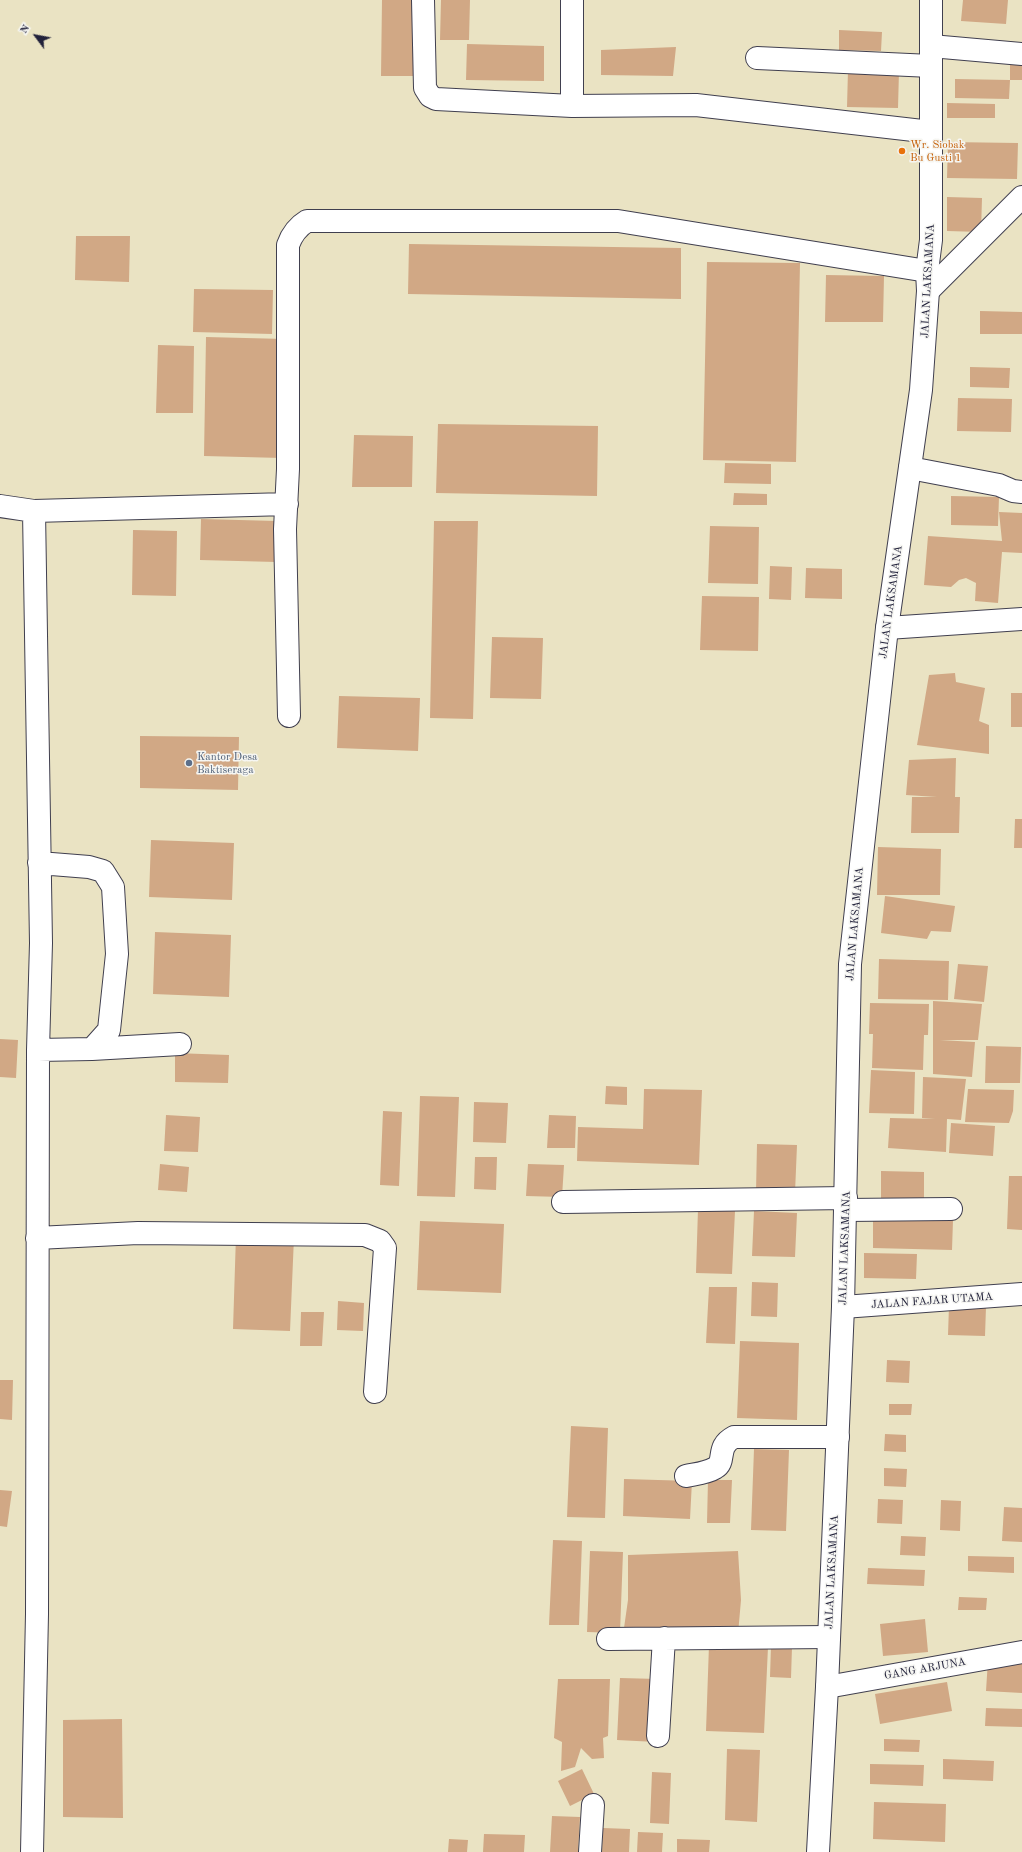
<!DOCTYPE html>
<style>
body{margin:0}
#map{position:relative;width:1022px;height:1852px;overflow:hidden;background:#eae3c3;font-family:"Old Standard TT",serif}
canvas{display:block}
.north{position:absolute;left:16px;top:16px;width:40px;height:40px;-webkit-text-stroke:3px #f6f6f2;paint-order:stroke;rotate:302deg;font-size:11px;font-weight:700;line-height:16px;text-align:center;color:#22223b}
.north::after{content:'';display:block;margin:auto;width:14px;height:18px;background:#22223b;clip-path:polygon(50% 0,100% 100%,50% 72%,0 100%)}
</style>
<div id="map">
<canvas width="1022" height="1852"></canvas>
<div class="north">N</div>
</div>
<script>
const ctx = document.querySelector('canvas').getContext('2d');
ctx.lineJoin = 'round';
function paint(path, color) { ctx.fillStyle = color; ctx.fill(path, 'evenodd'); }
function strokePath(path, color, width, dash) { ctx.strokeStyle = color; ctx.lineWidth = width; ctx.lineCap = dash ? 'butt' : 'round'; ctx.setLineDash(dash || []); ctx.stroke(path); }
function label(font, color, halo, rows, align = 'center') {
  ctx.font = font + ' "Old Standard TT",serif'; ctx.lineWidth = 3; ctx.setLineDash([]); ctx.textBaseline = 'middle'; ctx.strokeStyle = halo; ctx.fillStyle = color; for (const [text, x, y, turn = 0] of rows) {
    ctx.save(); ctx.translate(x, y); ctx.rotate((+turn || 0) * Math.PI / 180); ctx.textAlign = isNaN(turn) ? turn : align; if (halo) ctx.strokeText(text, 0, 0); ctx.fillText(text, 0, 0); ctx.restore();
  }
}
paint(new Path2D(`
 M382 0H415L414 76H381Z
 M441 0H470L469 40H440Z
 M963 0H1008L1006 24 961 21Z
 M839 30 882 32 881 51 839 50Z
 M467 44 544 46V81L466 80Z
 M676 47 673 76 601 75V50Z
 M1010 62H1022V80H1010Z
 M848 70 899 71 898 108 847 107Z
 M955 79 1010 80 1009 99 955 98Z
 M947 103 995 104V118H947Z
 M948 142 1018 143 1017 179 947 178Z
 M947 197 982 198 981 232 947 231Z
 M76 236H130L129 282 75 280Z
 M409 244 681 248V299L408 294Z
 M707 262 800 263 796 462 703 460Z
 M826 275 884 276 883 322H825Z
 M194 289 273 290 272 334 193 332Z
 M980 311 1022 312V334H980Z
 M206 337 285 339 282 458 204 456Z
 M158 345 194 346 193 413H156Z
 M970 367 1010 368 1009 388 970 387Z
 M958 398 1012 399 1011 432 957 431Z
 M438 424 598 426 597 496 436 493Z
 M354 435 413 436 412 487H352Z
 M725 463 771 464V484L724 483Z
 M734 493 767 494V505H733Z
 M951 496 999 497 998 526 951 525Z
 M999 512 1022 513V553L1002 552 998 603 975 601 976 583 966 578 959 580 951 587 924 585 928 536 1002 541Z
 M201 519 277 521 276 562 200 560Z
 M434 521H478L473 719 430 718Z
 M710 526 759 527 758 584 708 583Z
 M133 530 177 531 176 596 132 595Z
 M770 566 792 567 791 600 769 599Z
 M806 568 842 569V599L805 598Z
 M702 596 759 597 758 651 700 650Z
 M492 637 543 638 541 699 490 698Z
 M955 673 956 682 985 688 979 721 989 725V754L917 745 929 675Z
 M1011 693H1022V727H1011Z
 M339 696 420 698 418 751 337 748Z
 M140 736 239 737 238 790 140 788Z
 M956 758 955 797H960L959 833H911L912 797H937L906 795 909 760Z
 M1015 819H1022V848H1014Z
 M151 840 234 843 232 900 149 897Z
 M878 847 941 849 940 895H877Z
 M885 896 955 906 951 932 931 931 927 939 881 933Z
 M155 932 231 935 229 997 153 994Z
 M879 959 949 961 948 1000 878 999Z
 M958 964 988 966 984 1002 954 999Z
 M933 1001 982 1004 978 1040H940L975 1042 972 1077 933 1074Z
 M870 1003 929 1004 928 1035H924L923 1070 872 1068 873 1034H869Z
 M0 1039 18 1040 16 1078 0 1077Z
 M986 1046 1021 1047 1020 1083H985Z
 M175 1053 229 1055 228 1083 175 1082Z
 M871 1070 915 1072 914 1114 869 1113Z
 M923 1077 966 1079 961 1120 947 1119 946 1152 888 1148 890 1118 935 1119 922 1118Z
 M606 1086 627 1087V1105L605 1104Z
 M644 1089 702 1090 699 1165 577 1161 578 1127 643 1129Z
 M968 1089 1014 1090 1013 1111 1009 1123 965 1122Z
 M420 1096 459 1097 455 1197 417 1196Z
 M474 1102 508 1103 506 1143 473 1142Z
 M383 1111 402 1112 399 1186 380 1185Z
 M166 1115 200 1117 198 1152 164 1151Z
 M549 1115 576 1116 575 1148H547Z
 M951 1123 995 1126 993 1156 949 1153Z
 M757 1144 797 1145 795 1193 756 1192Z
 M475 1157H497L496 1190 474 1189Z
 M160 1164 189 1167 187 1192 158 1190Z
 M528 1164 564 1165 562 1197 526 1196Z
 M881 1171 924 1172V1201L881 1200Z
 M1009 1176H1022V1230L1007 1229Z
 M698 1209 735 1211 732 1274 696 1273Z
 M754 1211 797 1213 795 1257 752 1256Z
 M873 1219 953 1220 952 1250 873 1248Z
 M420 1221 504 1224 501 1293 417 1290Z
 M236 1235 294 1237 290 1331 233 1329Z
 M864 1253 917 1254 916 1279 864 1278Z
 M752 1282 778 1283 777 1317 751 1316Z
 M709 1287H737L735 1344 706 1343Z
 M338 1301 364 1303 363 1331 337 1330Z
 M949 1306 986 1307 985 1336 948 1335Z
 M301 1312H324L322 1346H300Z
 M740 1341 799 1343 797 1420 737 1418Z
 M887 1360 910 1361 909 1383 886 1382Z
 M0 1380H13L12 1420 0 1419Z
 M889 1404H912L911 1415H889Z
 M571 1426 608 1428 605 1518 567 1517Z
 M885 1434 906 1435V1452L884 1451Z
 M754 1449 789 1450 786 1531 751 1530Z
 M884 1468 907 1469 906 1487 884 1486Z
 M624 1479 692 1481 690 1519 623 1516Z
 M708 1480H732L730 1523H707Z
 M0 1490 12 1491 7 1527 0 1526Z
 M878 1499 903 1500 902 1524 877 1523Z
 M941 1500 961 1501 960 1531 940 1530Z
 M1004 1507 1022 1508V1542L1002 1541Z
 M901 1536 926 1537 925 1556 900 1555Z
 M553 1540 582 1541 579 1625H549Z
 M590 1551 623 1552 620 1633 587 1632Z
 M738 1551 741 1600 738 1634 623 1635 628 1600V1555Z
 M968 1556 1014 1557V1573L968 1571Z
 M868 1568 925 1570 924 1586 867 1584Z
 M959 1597 987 1598 986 1610H958Z
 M925 1619 928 1652 883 1656 880 1624Z
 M709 1645 768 1647 764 1733 706 1731Z
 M771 1646 792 1647 791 1678 770 1677Z
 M988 1660 1022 1661V1693L986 1691Z
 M620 1678 658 1679 656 1742 617 1740Z
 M558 1679H610L608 1736 603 1738 604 1758 592 1759 581 1748 575 1767 561 1771 562 1742 554 1738Z
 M947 1682 952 1711 880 1724 875 1694Z
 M986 1708 1022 1709V1727L985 1726Z
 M122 1719 123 1818 63 1817V1720Z
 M884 1739 920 1740 919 1752 884 1751Z
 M727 1749 760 1750 757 1822 725 1820Z
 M943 1759 994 1761 993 1781 943 1779Z
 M870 1764 924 1765 923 1786 870 1784Z
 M582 1769 594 1794 570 1806 558 1781Z
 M652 1772 671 1773 669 1824 650 1823Z
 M874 1802 946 1804 945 1842 873 1839Z
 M552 1816 580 1817 578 1852H550Z
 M603 1828 630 1829 629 1852H602Z
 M638 1832 663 1833 662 1852H637Z
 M484 1834 525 1835 524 1852H483Z
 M449 1839 468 1840 467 1852H448Z
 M677 1839 710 1840 709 1852H677Z`), '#d1a885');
const minor = new Path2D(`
 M423 0 425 88 430 96 436 99 572 106 696 105 931 132
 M572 0V106
 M931 46 1022 54
 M757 58 931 66
 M928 291 1022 197
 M910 468 999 485 1013 491 1022 492
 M0 506 34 511 287 504
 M887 628 1022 619
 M289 716 285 529 288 469V245C292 234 297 227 307 221H618L927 271
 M92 1049 180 1044
 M38 1050 92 1049 109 1030 117 954 113 887 103 871 89 867 39 863
 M563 1202 846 1198
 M846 1210 951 1209
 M37 1238 138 1233 365 1235 380 1241 385 1248 375 1392
 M843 1307 1022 1294
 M686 1476C695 1474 707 1473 715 1468 727 1461 715 1447 734 1437H838
 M608 1639 829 1637
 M827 1687 1022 1652
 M658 1736 664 1638
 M32 1852 37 1614 38 1050 41 943 34 511
 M590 1852 593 1805`);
const major = new Path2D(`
 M818 1852 827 1687 843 1307 850 964 887 628 921 390 928 291 927 271 931 240V0`);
strokePath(minor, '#403f4f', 24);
strokePath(major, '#403f4f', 24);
strokePath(minor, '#fff', 22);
strokePath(major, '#fff', 22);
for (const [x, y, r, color] of [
 [902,151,4,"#e8710a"],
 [189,763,4,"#5c6f8a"]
]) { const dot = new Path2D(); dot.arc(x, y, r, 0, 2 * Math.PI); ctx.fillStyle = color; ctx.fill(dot); strokePath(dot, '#f6f6f2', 1.5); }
label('11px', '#c56008', '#f6f6f2', [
 ["Wr. Siobak",910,145],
 ["Bu Gusti 1",910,158]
], 'left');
label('11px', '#22223b', '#f6f6f2', [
 ["JALAN LAKSAMANA",928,281,-87],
 ["JALAN LAKSAMANA",891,602,-82],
 ["JALAN LAKSAMANA",855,924,-85],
 ["JALAN LAKSAMANA",845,1248,-88],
 ["JALAN FAJAR UTAMA",932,1301,-4],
 ["JALAN LAKSAMANA",832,1572,-87],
 ["GANG ARJUNA",925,1669,-10]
]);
label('11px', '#4e5e75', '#f6f6f2', [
 ["Kantor Desa",197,757],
 ["Baktiseraga",197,770]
], 'left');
</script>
